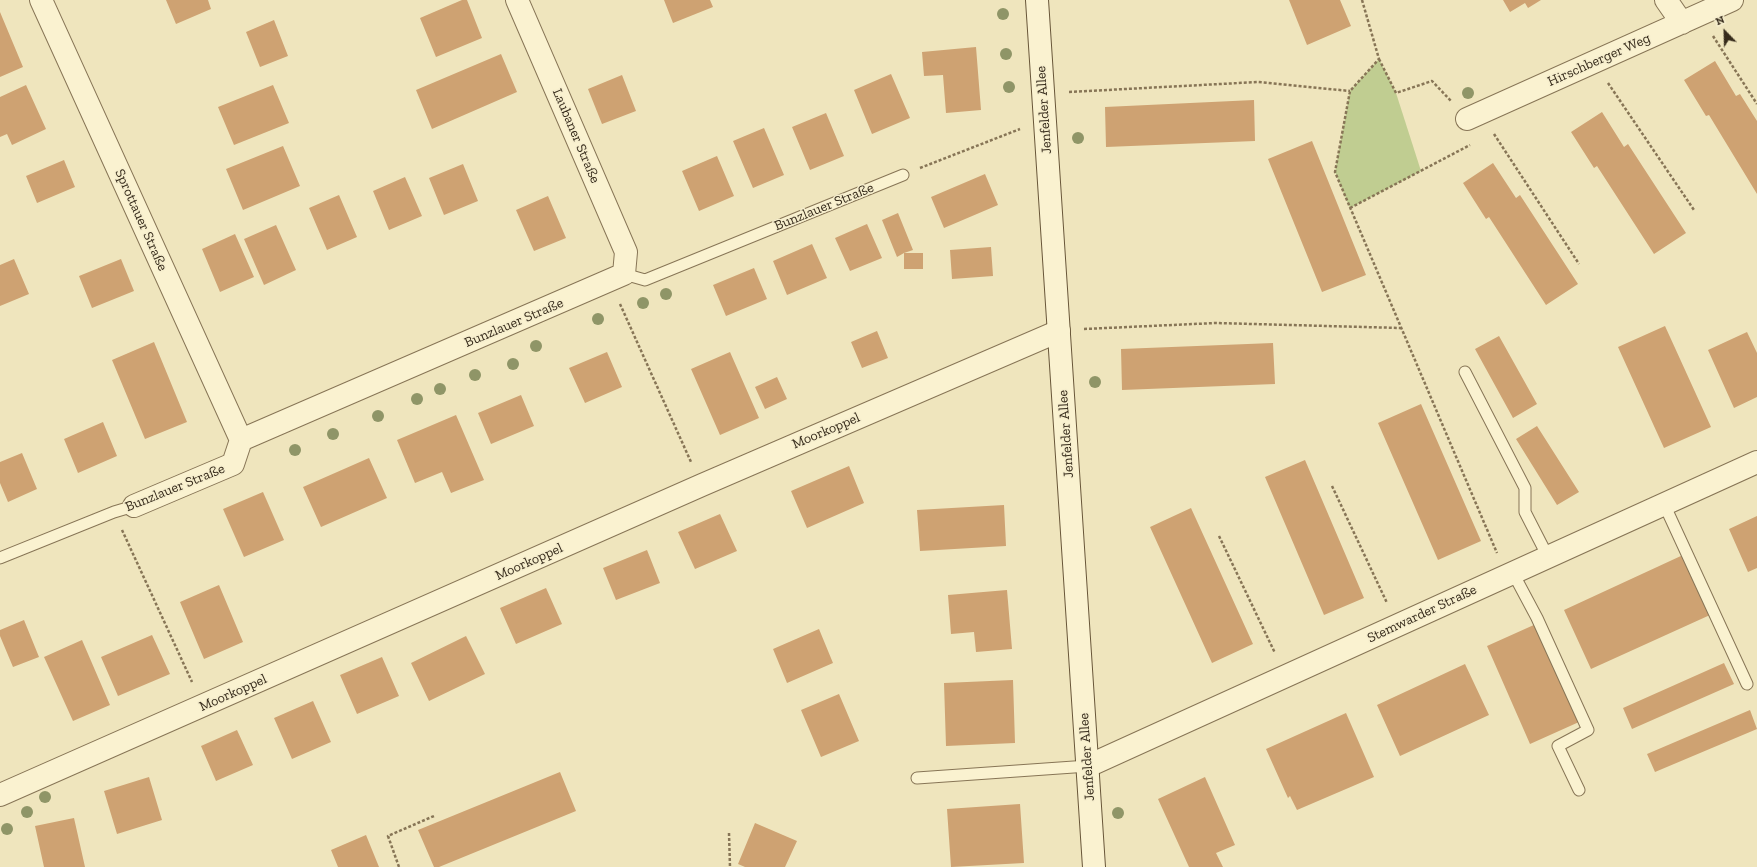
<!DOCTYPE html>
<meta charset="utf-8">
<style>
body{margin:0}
#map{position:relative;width:1757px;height:867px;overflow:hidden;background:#efe5bd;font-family:"Zilla Slab",serif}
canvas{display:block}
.north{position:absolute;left:1705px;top:12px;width:40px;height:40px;-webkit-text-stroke:3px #f6eecd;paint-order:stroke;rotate:337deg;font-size:11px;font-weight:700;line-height:16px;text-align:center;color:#362b1b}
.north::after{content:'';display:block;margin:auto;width:14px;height:18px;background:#362b1b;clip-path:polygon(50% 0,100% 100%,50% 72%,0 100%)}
</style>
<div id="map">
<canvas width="1757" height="867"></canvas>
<div class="north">N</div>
</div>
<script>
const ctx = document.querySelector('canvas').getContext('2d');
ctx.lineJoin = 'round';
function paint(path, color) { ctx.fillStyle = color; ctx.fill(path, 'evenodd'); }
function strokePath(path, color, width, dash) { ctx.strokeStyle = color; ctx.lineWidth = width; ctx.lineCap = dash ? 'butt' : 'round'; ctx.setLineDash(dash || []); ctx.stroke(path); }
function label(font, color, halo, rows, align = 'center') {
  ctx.font = font + ' "Zilla Slab",serif'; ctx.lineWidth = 3; ctx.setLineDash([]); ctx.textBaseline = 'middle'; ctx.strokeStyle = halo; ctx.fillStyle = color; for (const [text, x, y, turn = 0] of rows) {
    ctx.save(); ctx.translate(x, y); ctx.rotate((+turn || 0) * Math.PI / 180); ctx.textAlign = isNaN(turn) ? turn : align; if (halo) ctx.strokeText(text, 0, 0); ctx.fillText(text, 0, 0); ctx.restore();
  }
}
paint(new Path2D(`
 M1379 59 1396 93 1421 171 1350 208 1335 172 1350 91Z`), '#c0cd91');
paint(new Path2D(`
 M166 0H208L211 9 176 24Z
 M462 0H467L482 38 436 57 420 18Z
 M664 0H710L713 7 673 23Z
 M1289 0H1340L1351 26 1307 45Z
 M1503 0H1541L1528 8 1525 3 1510 12Z
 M0 12 23 67 0 77Z
 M274 20 288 56 260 67 246 32Z
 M976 47 981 110 946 113 943 75 924 76 922 52Z
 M501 54 517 92 432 129 416 90Z
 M1715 61 1736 96 1740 94 1757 121V194L1709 115 1706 116 1684 80Z
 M891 74 910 118 872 134 854 90Z
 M622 75 636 111 602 124 588 89Z
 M26 85 46 129 12 145 7 134 0 137V97Z
 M273 85 289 123 234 145 218 107Z
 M1254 100 1255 141 1106 147 1105 107Z
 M1602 112 1624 147 1628 144 1686 233 1654 254 1597 166 1594 168 1571 132Z
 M826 113 844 156 810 170 792 127Z
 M764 128 784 175 753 188 733 141Z
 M1312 141 1366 275 1322 292 1268 159Z
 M283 146 300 186 243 210 226 169Z
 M717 156 734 196 699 211 682 171Z
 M64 160 75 187 37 203 26 176Z
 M1493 163 1516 198 1520 195 1578 284 1546 305 1489 217 1486 219 1463 183Z
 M463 164 478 201 444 215 429 178Z
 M985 174 998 205 944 228 931 197Z
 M405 177 422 216 389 230 373 191Z
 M339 195 357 237 327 250 309 208Z
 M548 196 566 238 534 251 516 210Z
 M898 213 913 250 904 253H923V269H904V253L897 257 882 220Z
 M867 224 882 258 850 271 835 238Z
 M276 225 296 270 264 285 244 239Z
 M235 234 254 277 220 292 202 249Z
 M812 244 827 278 787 295 773 261Z
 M991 247 993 276 952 279 950 250Z
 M14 259 29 294 0 306V265Z
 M121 259 134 291 92 308 79 276Z
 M754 268 767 299 726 316 713 285Z
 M1665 326 1711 427 1664 448 1618 347Z
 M877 331 888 358 862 368 851 342Z
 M1747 332 1757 353V397L1734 408 1708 350Z
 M1499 336 1537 404 1513 418 1475 349Z
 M154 342 187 422 145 439 112 360Z
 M1273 343 1275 384 1122 390 1121 349Z
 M607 352 622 387 585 403 569 368Z
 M730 352 759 418 720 435 691 369Z
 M777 377 787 399 765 409 755 387Z
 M521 395 534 426 491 444 478 413Z
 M1421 404 1481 541 1438 560 1378 423Z
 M456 415 484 480 451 493 442 472 415 483 397 440Z
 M103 422 117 456 78 473 64 439Z
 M1537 426 1579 492 1557 505 1516 439Z
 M22 453 37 489 8 502 0 483V462Z
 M369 458 387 498 321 527 303 487Z
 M1305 460 1364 598 1324 615 1265 477Z
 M849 466 864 503 807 528 791 491Z
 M263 492 284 540 244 557 223 509Z
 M1004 505 1006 546 920 551 917 510Z
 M1191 508 1253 644 1212 663 1150 527Z
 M720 514 737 551 695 569 678 532Z
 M1757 516V568L1748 572 1729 529Z
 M647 550 660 583 616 600 603 568Z
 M1683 555 1710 615 1591 669 1564 610Z
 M219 585 243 642 204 659 180 602Z
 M546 588 562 624 516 644 500 608Z
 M1007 590 1012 649 976 652 974 632 951 634 948 595Z
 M24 620 39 657 13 667 0 636V630Z
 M1536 624 1579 722 1530 744 1487 646Z
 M819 629 833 663 787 683 773 649Z
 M152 635 170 674 118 696 101 657Z
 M466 636 485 674 429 701 411 663Z
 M82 640 110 705 73 721 44 657Z
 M382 657 399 696 357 714 340 675Z
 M1724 663 1734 684 1632 729 1623 708Z
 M1465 664 1489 715 1400 756 1377 705Z
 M1013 680 1015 743 946 746 944 683Z
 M839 694 859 741 821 757 801 710Z
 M313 701 331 742 292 759 274 718Z
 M1750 710 1757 729 1655 772 1647 754Z
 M1346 713 1374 777 1297 810 1290 796 1288 798 1266 749Z
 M237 730 253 765 216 781 201 746Z
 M560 772 576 811 439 867H434L418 830Z
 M149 777 162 820 117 834 104 791Z
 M1205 777 1235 845 1216 853 1223 867H1189L1158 799Z
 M1020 804 1024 863 951 867 947 809Z
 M74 818 85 867H44L35 826Z
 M755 823 797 841 785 867H745L738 864Z
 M366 835 379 867H338L331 850Z`), '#cea272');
const service = new Path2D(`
 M624 274 645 280 903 175
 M1465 372 1525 488V512L1548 557
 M1664 504 1747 684
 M0 558 114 512 134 506
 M1513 573 1537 618 1588 730 1558 746 1579 790
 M917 778 1088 766`);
const minor = new Path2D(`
 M41 0 241 440
 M1666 0 1682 23
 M1467 119 1732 0
 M134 506 233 464 241 440 624 274 626 252 517 0
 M1088 766 1757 462
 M0 795 702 485 1059 331`);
const secondary = new Path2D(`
 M1037 0 1094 867`);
strokePath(service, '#877556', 13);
strokePath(minor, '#877556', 24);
strokePath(secondary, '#685639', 24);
strokePath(new Path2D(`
 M1362 0 1379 59 1350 91 1335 172 1497 553
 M1713 36 1757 104
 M1379 59 1396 93 1432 81 1451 101
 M1608 83 1694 210
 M1069 92 1258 82 1350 91
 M1494 134 1579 264
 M920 168 1020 129
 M1350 208 1470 145
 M620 304 691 462
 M1084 329 1216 323 1401 328
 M1332 486 1387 603
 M122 530 192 682
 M1219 536 1275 653
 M729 833 730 867
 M399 867 388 836 434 816`), '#877556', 2.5, [3, 2]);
strokePath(service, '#faf2d0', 11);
strokePath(minor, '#faf2d0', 22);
strokePath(secondary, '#faf2d0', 22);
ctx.fillStyle = '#8f9567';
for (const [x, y] of [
 [1003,14],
 [1006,54],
 [1009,87],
 [1468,93],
 [1078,138],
 [666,294],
 [643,303],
 [598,319],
 [536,346],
 [513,364],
 [475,375],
 [1095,382],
 [440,389],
 [417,399],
 [378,416],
 [333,434],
 [295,450],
 [45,797],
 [27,812],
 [1118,813],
 [7,829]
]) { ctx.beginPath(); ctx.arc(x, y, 6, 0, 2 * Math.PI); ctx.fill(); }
label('14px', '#362b1b', '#f6eecd', [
 ["Hirschberger Weg",1599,60,-24],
 ["Jenfelder Allee",1044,110,-94],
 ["Laubaner Straße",576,136,67],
 ["Bunzlauer Straße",824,207,-22],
 ["Sprottauer Straße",141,220,66],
 ["Bunzlauer Straße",514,323,-23],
 ["Moorkoppel",826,431,-23],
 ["Jenfelder Allee",1066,434,-94],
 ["Bunzlauer Straße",175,488,-22],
 ["Moorkoppel",529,562,-24],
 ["Stemwarder Straße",1422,614,-25],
 ["Moorkoppel",233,693,-24],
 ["Jenfelder Allee",1087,757,-94]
]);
</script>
